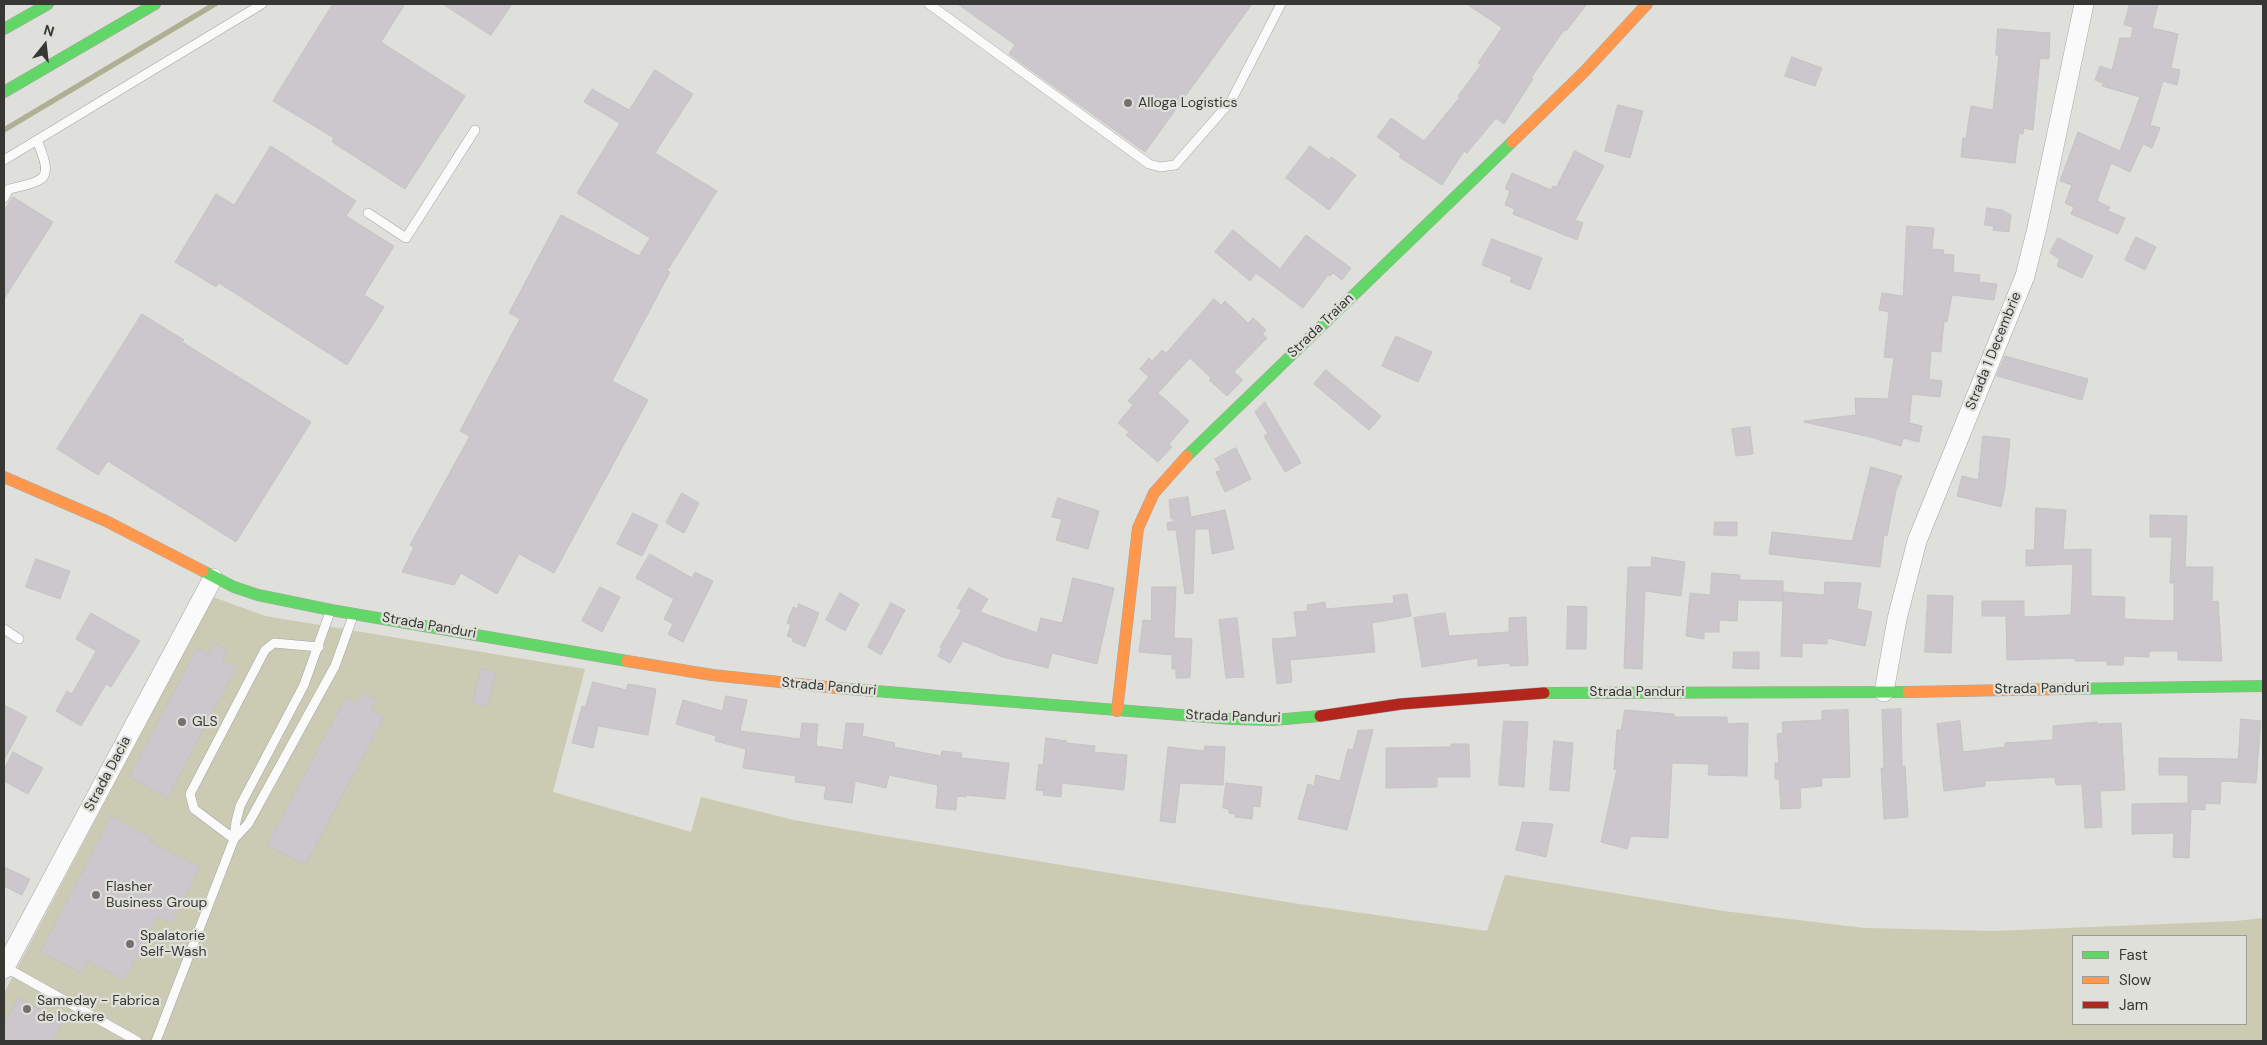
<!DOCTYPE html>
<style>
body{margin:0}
#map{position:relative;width:2267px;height:1045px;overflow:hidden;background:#dfdfdb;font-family:"DM Sans",sans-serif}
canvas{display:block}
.frame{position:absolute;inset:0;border:5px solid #373734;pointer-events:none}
.legend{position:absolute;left:2072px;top:935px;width:175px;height:90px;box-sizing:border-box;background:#e0e0da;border:1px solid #9c9c98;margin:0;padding:6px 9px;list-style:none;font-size:15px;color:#373734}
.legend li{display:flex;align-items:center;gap:10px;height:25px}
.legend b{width:25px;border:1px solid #9c9c98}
.north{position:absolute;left:20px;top:20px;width:50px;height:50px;-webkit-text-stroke:4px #e0e0da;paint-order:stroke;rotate:16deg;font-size:14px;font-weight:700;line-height:20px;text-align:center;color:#373734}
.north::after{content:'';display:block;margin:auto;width:18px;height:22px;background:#373734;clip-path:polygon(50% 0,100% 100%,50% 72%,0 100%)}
</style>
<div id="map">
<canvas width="2267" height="1045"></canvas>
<div class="frame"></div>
<ul class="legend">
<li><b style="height:6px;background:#63d668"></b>Fast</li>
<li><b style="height:6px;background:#ff974d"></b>Slow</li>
<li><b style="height:6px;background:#b3261e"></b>Jam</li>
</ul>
<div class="north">N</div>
</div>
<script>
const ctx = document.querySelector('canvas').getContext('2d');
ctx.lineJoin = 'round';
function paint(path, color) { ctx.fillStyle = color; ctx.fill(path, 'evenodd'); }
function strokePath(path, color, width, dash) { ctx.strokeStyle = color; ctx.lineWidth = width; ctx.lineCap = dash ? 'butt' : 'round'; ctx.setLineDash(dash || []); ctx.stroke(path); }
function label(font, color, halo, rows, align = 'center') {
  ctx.font = font + ' "DM Sans",sans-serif'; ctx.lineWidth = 4.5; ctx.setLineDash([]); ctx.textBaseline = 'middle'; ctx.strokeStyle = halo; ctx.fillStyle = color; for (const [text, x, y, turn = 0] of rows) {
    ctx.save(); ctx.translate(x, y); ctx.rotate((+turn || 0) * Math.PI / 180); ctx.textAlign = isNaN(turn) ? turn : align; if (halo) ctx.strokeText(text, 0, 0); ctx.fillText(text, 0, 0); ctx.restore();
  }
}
paint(new Path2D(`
 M213 597 265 616 585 669 553 792 691 832 701 797 794 820 872 834 1299 904 1487 931 1505 875 1723 911 1864 928 1994 931 2236 921 2263 918V1041H4V993ZM2073 936H2246V1024H2073Z`), '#cbcab3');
strokePath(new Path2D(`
 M4 130 215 4`), '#afaf94', 5.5);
const building = new Path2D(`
 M333 4H405L381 42 465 96 405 189 332 142 334 138 273 101Z
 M443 4H512L491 35Z
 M958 4H1252L1145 152 1009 54 1015 45Z
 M1467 4H1587L1566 31 1564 30 1531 78 1533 79 1504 124 1496 118 1467 153 1464 151 1442 185 1399 157 1401 154 1377 137 1391 118 1424 141 1460 97 1458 96 1481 65 1478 63 1502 28Z
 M2130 4H2158L2152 28 2178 34 2171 68 2180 70 2177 85 2163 81 2150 125 2160 128 2152 148 2143 144 2130 172 2111 163 2097 201 2110 207 2108 211 2125 218 2118 234 2071 214 2074 207 2065 203 2072 185 2060 181 2078 132 2120 151 2140 97 2102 86 2103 83 2095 80 2100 66 2112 70 2120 38H2131L2133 27 2124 25Z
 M1998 29 2050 33 2049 59 2040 58 2033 130 2024 128 2023 134 2019 133 2015 163 1961 157 1963 138 1966 139 1971 106 1993 110 1999 55H1996Z
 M1792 57 1822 68 1815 86 1785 76Z
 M655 70 693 94 655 153 717 191 667 271 670 272 612 381 648 400 554 573 519 554 497 594 461 573 454 585 402 572 414 547 410 545 470 436 460 431 520 319 509 313 561 215 639 256 650 238 577 193 620 123 584 102 592 89 629 110Z
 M1618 105 1643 111 1630 158 1605 151Z
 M271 146 356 201 346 216 394 246 364 295 384 307 347 365 219 283 216 287 175 262 216 194 234 205Z
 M1310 146 1329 160 1331 157 1356 175 1329 210 1286 178Z
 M1575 151 1604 166 1575 220 1583 223 1577 240 1513 214 1515 209 1505 205 1510 191 1505 189 1512 173 1551 190 1553 186 1556 187Z
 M13 197 53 222 4 299V211Z
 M1987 208 2002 210 2011 215 2009 232 1993 230 1994 226 1985 225Z
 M1907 226 1934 228 1932 249 1944 250 1943 254 1954 255 1953 272 1980 275 1979 282 1997 284 1994 300 1952 295 1947 322 1944 321 1941 352 1931 351 1929 379 1942 381 1940 397 1912 394 1909 423 1922 426 1919 442 1903 438 1901 446 1879 440V439L1804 422V421L1856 415 1855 398 1888 399 1894 358 1884 357 1889 312 1879 310 1882 293 1903 296Z
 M1233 230 1280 269 1306 235 1351 268 1342 280 1333 273 1330 276 1328 275 1303 308 1256 273 1250 281 1215 252Z
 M2136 237 2156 247 2145 270 2125 260Z
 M2058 238 2093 256 2082 278 2057 266 2060 259 2050 253Z
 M1492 239 1542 258 1530 290 1510 282 1512 277 1482 265Z
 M1214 299 1221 305 1225 301 1248 323 1253 318 1266 330 1262 334 1267 338 1234 372 1243 380 1227 396 1209 380 1211 378 1190 358 1158 393 1189 421 1169 444 1172 447 1158 462 1126 435 1129 432 1118 423 1133 405 1128 401 1149 377 1140 369 1149 358 1152 361 1162 350 1166 353Z
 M142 314 184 340 182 342 311 422 236 542 108 461 98 475 57 449Z
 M1396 336 1432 352 1418 382 1382 366Z
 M2005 356 2088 379 2082 400 1997 376Z
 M1326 370 1381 416 1369 430 1314 384Z
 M1265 402 1301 463 1285 472 1264 436 1268 434 1255 412Z
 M1750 427 1753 454 1736 456 1732 429Z
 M1983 436 2010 439 2005 487 2001 507 1957 496 1962 476 1978 480Z
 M1236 448 1251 479 1225 492 1216 472 1221 470 1215 459Z
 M1871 467 1902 476 1896 490 1887 536 1884 535 1880 567 1769 554 1772 532 1852 541Z
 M682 493 699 503 684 533 666 523Z
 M1188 497 1191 517 1225 510 1234 549 1212 554 1209 529H1195L1193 593 1185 594 1176 530H1168L1167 523 1175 521V519H1171L1169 500Z
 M1058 498 1099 511 1088 549 1056 540 1062 519 1052 517Z
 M2036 508 2066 510 2063 550 2091 549V596L2125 597 2124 619 2174 621V583H2170L2172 537H2150V515L2187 516 2185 567H2213L2212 602 2218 601 2222 661 2178 660V651H2149V657L2124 656 2123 665H2107V661H2075V658L2007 660 2006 616H1982V601H2024V617L2071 615 2073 564 2026 566V550H2034Z
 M633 513 658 525 642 556 617 544Z
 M1715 522H1737V536L1714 535Z
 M650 554 692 578 695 572 713 581 683 642 668 634 673 624 664 619 674 599 636 578Z
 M1652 557 1685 562 1681 596 1645 591 1642 669 1624 668 1628 567H1651Z
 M36 559 70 571 60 599 26 587Z
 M1712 573 1740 575V580L1783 581V601V592L1824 595 1825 582 1861 583 1857 609 1872 612 1865 646 1827 638V644L1802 643V657L1781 656 1783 601 1738 600 1737 621 1719 620V632H1704V639L1686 636 1690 593 1710 595Z
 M1073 578 1114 588 1097 664 1052 653 1048 668 1003 657 963 641 950 663 938 656 942 648 940 647 962 610 957 608 969 588 988 599 980 612 1037 633 1041 618 1062 623Z
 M600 587 620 597 602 632 582 621Z
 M1152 587H1176L1174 638 1192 639 1190 678H1176V669H1172V655L1139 652 1143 620 1151 621Z
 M840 593 859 604 845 631 826 620Z
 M1407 594 1411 616 1372 623 1375 652 1290 660 1292 682 1277 684 1272 639 1297 637 1294 612 1308 611 1307 605 1325 602 1326 609 1394 603 1393 596Z
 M1928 595 1953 596 1951 653 1925 652Z
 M891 603 905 610 881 655 868 647Z
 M799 604 819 613 805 647 792 641 793 638 787 636 791 625 787 623 793 607 797 609Z
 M1568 606 1587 607 1586 649H1567Z
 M91 613 140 641 111 687 106 684 81 726 56 711 67 691 72 694 96 651 76 639Z
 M1445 613 1449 636 1509 632V618L1526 617 1528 665 1510 666V663L1478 666V658L1422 667 1414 618Z
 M1237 618 1244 677 1226 678 1219 620Z
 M214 643 228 650 222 660 236 667 168 797 129 777 197 648 208 654Z
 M1734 652H1759V669L1733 668Z
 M481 669 496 673 487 707 473 703Z
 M593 682 626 690 628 684 656 689 648 735 598 726 593 748 572 743 582 706 585 707Z
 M363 692 377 700 371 710 384 717 305 865 267 845 346 697 357 703Z
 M726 696 747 700 740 731 800 739 802 723 818 724 816 746 843 750 846 723 864 724 862 736 895 743 894 747 941 756 942 751 962 753 961 758 1009 763 1005 799 966 795V797L957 796 956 810 936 808 938 785 889 775 886 788 855 781 852 803 824 799 826 786 795 782 796 776 743 768 746 749 715 741 716 736 676 724 683 700 722 711Z
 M4 705 27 717 4 760Z
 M1901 709 1902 767 1905 766 1908 817 1884 819 1881 768H1884L1882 710Z
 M1625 710 1674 714V717H1727V724L1748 723 1747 776 1708 775 1709 764 1672 763 1668 838 1631 836 1627 849 1601 842 1617 769H1614L1617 730H1621Z
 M1848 710 1850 777 1821 778 1822 786 1800 788 1801 808 1781 809 1779 779H1775V763H1779L1777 734 1783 733 1782 722 1822 720V711Z
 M2241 719 2261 721 2256 783 2221 781 2220 804 2205 803V810L2191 809 2189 858 2173 857 2174 833 2132 834V804L2188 803V775H2159V758L2238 759Z
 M1504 721 1528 722 1524 787 1499 785Z
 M1960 721 1963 752 2005 747V743L2053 740V726L2097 722V724L2121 723 2125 790 2100 791 2102 827 2085 828 2082 784 2056 785 2055 777 1985 781V786L1944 791 1937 724Z
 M1373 730 1347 830 1298 819 1308 784 1314 786 1316 775 1340 781 1348 749 1353 750 1358 731Z
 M1046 738 1067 741 1066 743 1095 746 1094 752 1127 755 1124 790 1062 783 1061 797 1043 795 1044 791 1036 790 1039 764 1043 765Z
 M1554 741 1573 743 1569 791 1550 790Z
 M1451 744H1469L1470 777H1437V787L1386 788V748L1451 747Z
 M1205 746 1225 747 1223 785 1180 783 1175 823 1160 821 1168 747 1204 751Z
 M13 752 43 768 28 794 4 781V770Z
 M1226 783 1262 787 1260 807 1253 806 1252 819 1235 817V814L1229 813V809L1223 808Z
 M111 817 152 838 150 842 200 867 172 923 158 916 124 980 88 961 81 973 41 952Z
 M1523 822 1553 824 1546 857 1516 850Z
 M4 867 30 879 22 895 4 886Z
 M18 998 63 1021 53 1041H4V1026Z`);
paint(building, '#cbc7cc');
strokePath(building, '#c4c4c2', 1);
const lane = new Path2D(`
 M929 4 1149 164 1160 167 1175 165 1231 101 1281 4
 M4 160 262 4
 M4 198 9 189C48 180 53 180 37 140
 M368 213 406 238 475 130
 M4 629 19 639
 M234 839 194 809 190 794 265 650 274 643 319 647
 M234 839 248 824 335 666 353 616
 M5 967 137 1041
 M156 1041 234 839 236 822 240 806 304 685 330 612`);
const street = new Path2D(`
 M1884 692 1897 619 1917 541 2025 276 2037 228 2084 4
 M4 969 213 578`);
const fast = new Path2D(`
 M4 29 48 4
 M4 92 155 4
 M1187 456 1512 142
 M203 571 234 587 258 595 331 610 627 661
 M837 688 1232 719 1273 720 1320 716
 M2062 689 2263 686
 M1544 693 1908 692`);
const slow = new Path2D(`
 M1512 142 1584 72 1647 4
 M4 477 106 521 203 571
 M627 661 712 675 837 688
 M1908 692 2062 689
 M1117 711 1138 528 1154 493 1187 456`);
const jam = new Path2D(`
 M1320 716 1401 704 1544 693`);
strokePath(lane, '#a5a5a2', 10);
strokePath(street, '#a5a5a2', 20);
strokePath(fast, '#a5a5a2', 12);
strokePath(slow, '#a5a5a2', 12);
strokePath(jam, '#a5a5a2', 12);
strokePath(lane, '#fafafa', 9);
strokePath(street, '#fafafa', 19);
strokePath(fast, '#63d668', 11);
strokePath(slow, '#ff974d', 11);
strokePath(jam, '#b3261e', 11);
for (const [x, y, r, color] of [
 [1128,103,5,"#72726e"],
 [182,722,5,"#72726e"],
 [96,895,5,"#72726e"],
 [130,944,5,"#72726e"],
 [27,1009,5,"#72726e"]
]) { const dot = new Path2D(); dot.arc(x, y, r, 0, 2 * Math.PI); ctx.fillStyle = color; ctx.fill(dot); strokePath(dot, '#e0e0da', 2); }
label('14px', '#373734', '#e0e0da', [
 ["Alloga Logistics",1138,103],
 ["GLS",192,722],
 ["Flasher",106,887],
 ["Business Group",106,903],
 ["Spalatorie",140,936],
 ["Self-Wash",140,952],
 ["Sameday - Fabrica",37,1001],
 ["de lockere",37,1017]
], 'left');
label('14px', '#373734', '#e0e0da', [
 ["Strada Traian",1321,326,-44],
 ["Strada 1 Decembrie",1994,351,-68],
 ["Strada Panduri",429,626,10],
 ["Strada Panduri",829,687,5],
 ["Strada Panduri",2042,689,-1],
 ["Strada Panduri",1637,692],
 ["Strada Panduri",1233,717,2],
 ["Strada Dacia",108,774,-62]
]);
</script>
